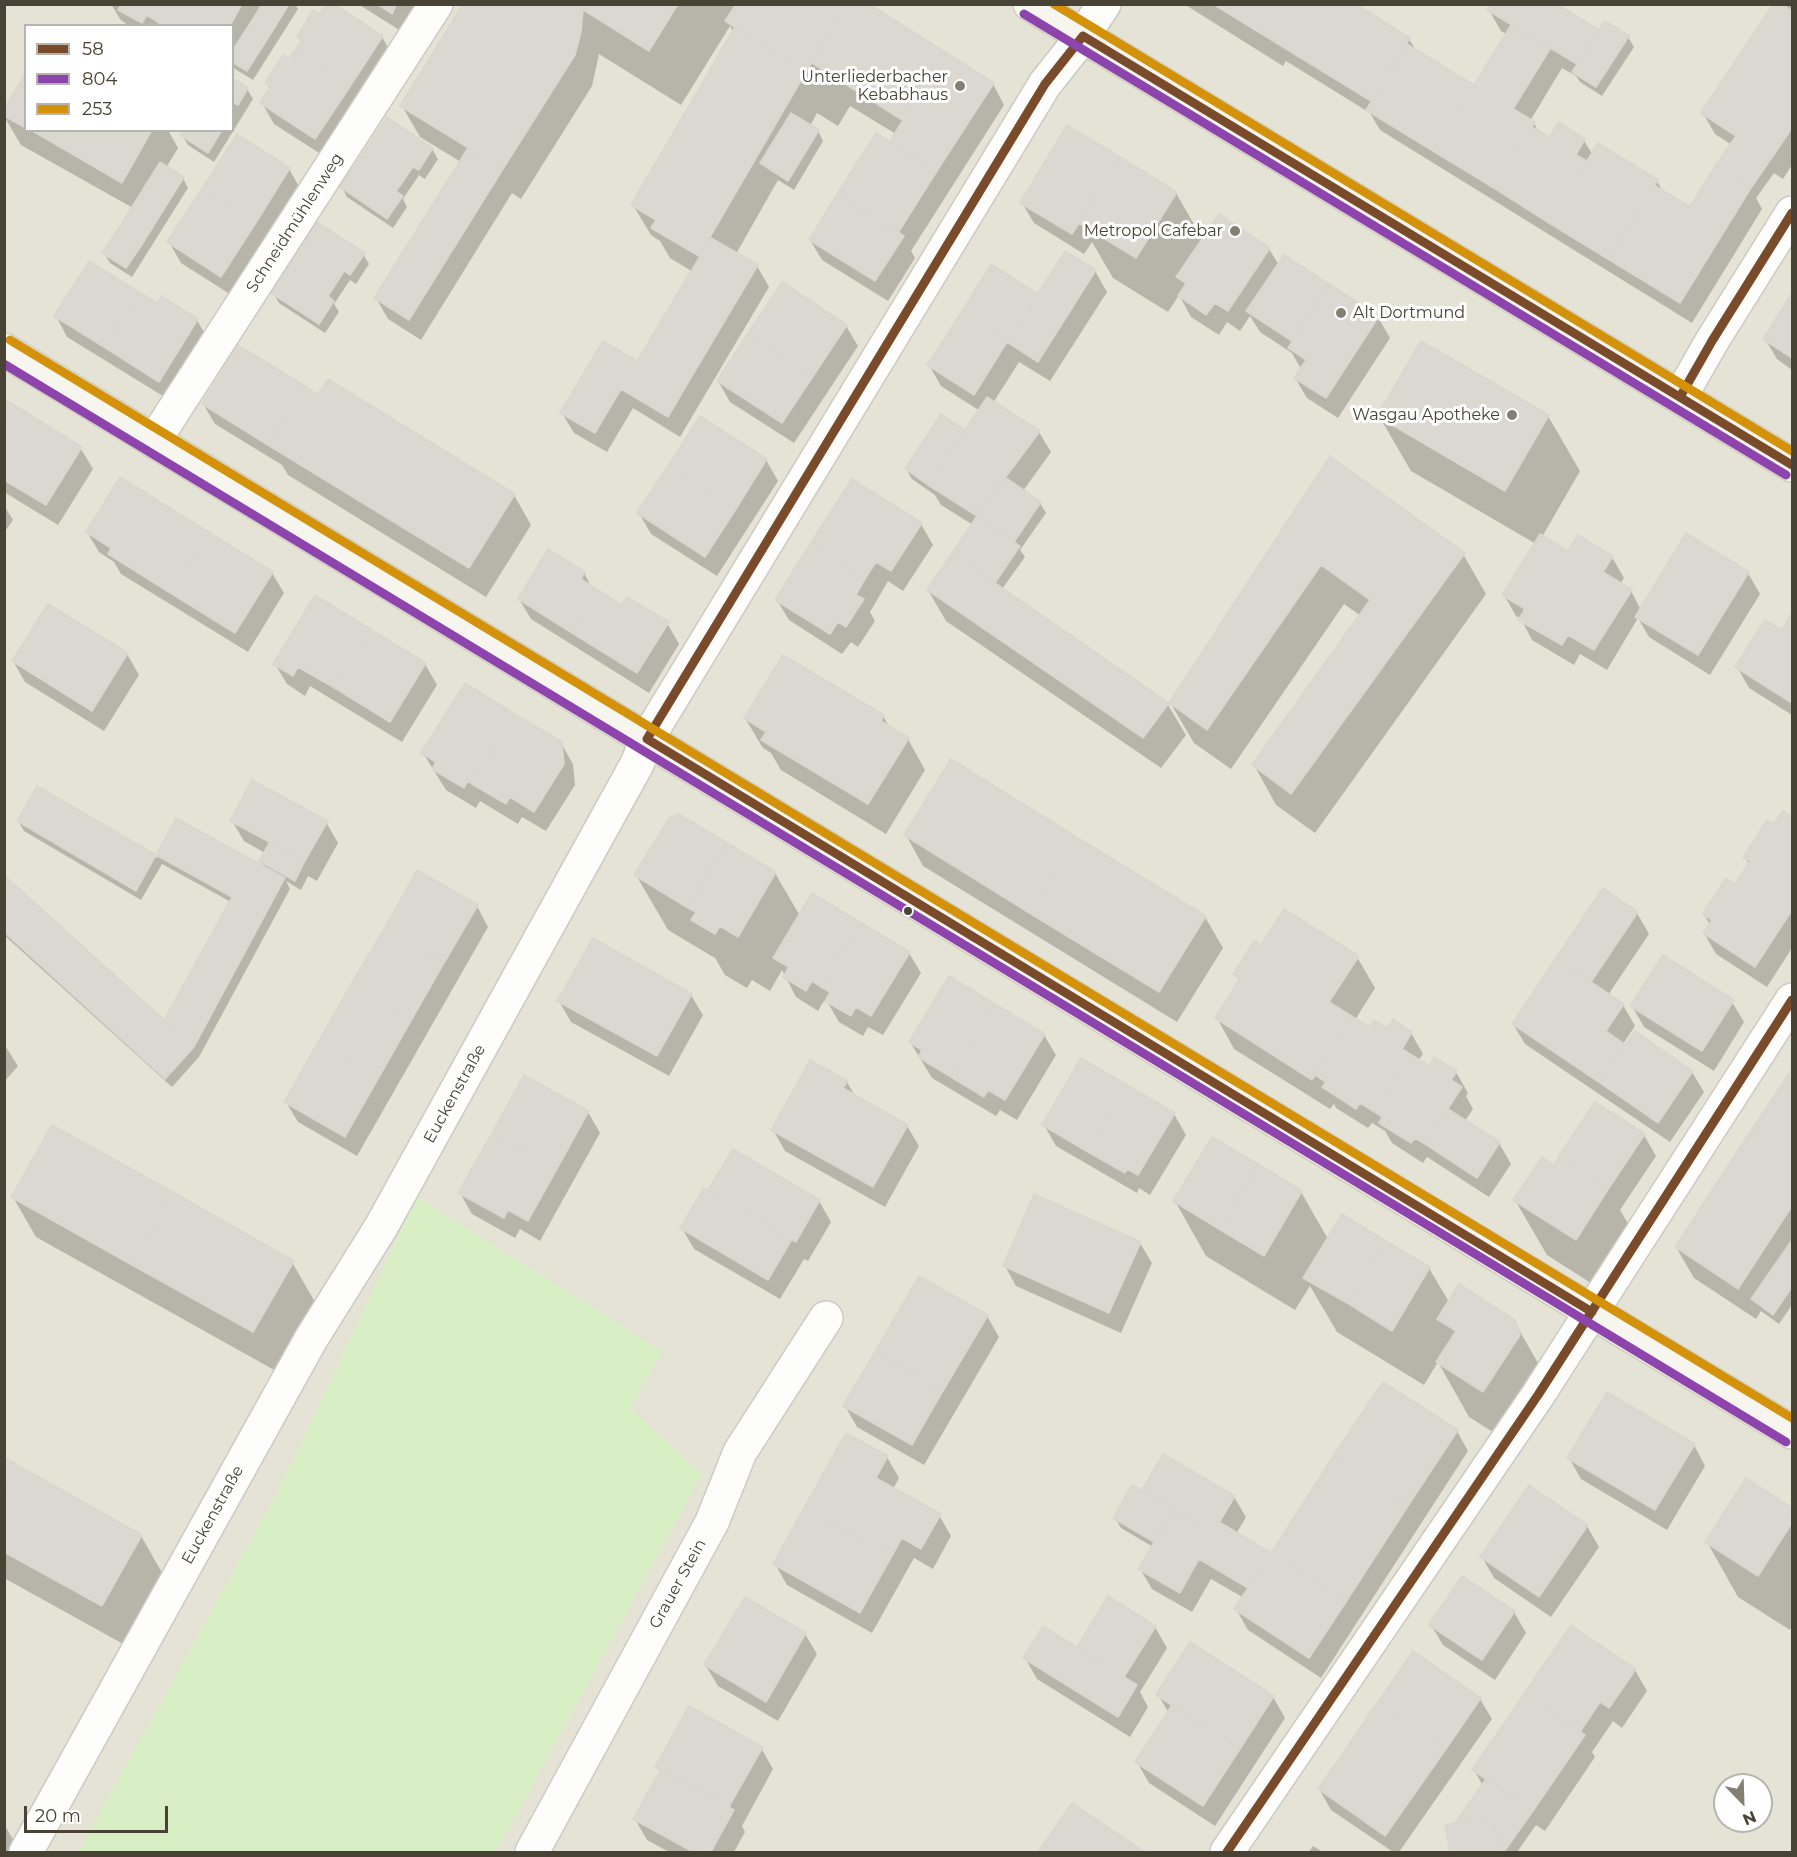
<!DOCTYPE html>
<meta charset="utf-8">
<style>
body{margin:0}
#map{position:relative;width:1797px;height:1857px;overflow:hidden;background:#f0efe8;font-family:Montserrat,sans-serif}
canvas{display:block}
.frame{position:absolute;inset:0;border:6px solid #484334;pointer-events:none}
.legend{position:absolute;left:24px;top:24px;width:210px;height:108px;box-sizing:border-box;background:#fff;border:2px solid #b6b4ae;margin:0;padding:8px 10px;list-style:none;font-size:18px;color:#484334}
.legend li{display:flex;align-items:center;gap:12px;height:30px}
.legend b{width:30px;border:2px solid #b6b4ae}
.north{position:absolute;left:1713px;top:1773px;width:60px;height:60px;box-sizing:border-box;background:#fff;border:2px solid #b6b4ae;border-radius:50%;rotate:157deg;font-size:16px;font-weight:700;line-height:24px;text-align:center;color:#484334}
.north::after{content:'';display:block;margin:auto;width:21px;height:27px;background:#837f73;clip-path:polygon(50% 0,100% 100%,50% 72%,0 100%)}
.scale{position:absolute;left:24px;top:1806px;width:144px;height:27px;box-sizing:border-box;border:3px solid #484334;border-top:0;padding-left:8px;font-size:18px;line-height:21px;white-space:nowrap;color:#484334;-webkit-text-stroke:4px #fff;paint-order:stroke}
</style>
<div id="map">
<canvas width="1797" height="1857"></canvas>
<div class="frame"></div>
<ul class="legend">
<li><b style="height:8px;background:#7a4b2a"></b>58</li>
<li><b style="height:8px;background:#8e44ad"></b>804</li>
<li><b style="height:8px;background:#d4920a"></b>253</li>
</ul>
<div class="north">N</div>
<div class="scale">20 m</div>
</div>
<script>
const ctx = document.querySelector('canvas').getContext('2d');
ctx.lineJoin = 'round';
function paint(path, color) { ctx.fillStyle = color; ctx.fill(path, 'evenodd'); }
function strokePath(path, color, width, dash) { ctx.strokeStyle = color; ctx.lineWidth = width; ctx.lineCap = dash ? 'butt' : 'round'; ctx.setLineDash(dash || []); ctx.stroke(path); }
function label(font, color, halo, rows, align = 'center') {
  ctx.font = font + ' Montserrat,sans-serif'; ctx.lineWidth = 6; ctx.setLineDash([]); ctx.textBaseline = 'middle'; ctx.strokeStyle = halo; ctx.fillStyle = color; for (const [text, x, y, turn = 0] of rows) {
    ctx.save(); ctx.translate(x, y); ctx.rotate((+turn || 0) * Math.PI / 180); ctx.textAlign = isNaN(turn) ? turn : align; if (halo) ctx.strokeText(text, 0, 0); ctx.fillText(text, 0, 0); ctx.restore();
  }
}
paint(new Path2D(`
 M5 5H1792V1852H5ZM26 26H232V130H26ZM1725 1785H1761V1821H1725Z`), '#e5e3d5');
paint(new Path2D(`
 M417 1197 662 1351 631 1408 702 1474 496 1852H78L280 1487Z`), '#d8eec5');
paint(new Path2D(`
 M111 4H295L298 9 253 80 235 69 232 64V26H129L120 19Z
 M358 4H422L404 33Z
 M465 4H867L993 84 1004 105 911 251 915 258 888 301 822 260 810 240 896 134 850 106 838 126 817 113 810 126 818 131 823 141 794 190 778 180 736 254 757 266 769 287 680 437 633 408 607 452 574 433 562 413 638 363 693 272 670 258 660 241 651 235 633 205 734 33 730 26 681 105 599 54 592 86 521 199 512 193 421 340 388 319 376 298 461 162 420 137 402 106Z
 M1184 4H1353L1409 39 1417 52 1474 87 1506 34 1501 31 1489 10 1628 37 1634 47 1602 96 1580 82 1576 76 1562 68 1530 121 1534 123 1539 133 1550 140 1559 125 1584 141 1593 155 1657 181 1663 192 1690 209 1732 145 1715 134 1703 113 1776 4H1792V165L1783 179 1774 173 1756 198 1762 209 1692 323 1380 130 1370 113 1286 61 1283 66Z
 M298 37H382L394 58 327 158 274 124 262 103 271 90 267 83 290 61 302 42Z
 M26 76V130H168L178 148 166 168 183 178 188 188 132 277 110 263 104 253 133 208 21 145 4 116Z
 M232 80 247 89 253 99 214 162 188 145 182 135 185 130H232Z
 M388 119 432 149 438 159 425 179 419 175 403 199 407 207 393 228 347 197 342 187Z
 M1068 127 1176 193 1203 240 1219 216 1269 249 1279 265 1284 257 1378 317 1390 338 1338 418 1307 398 1295 378 1301 369 1292 353 1260 332 1250 316 1240 331 1227 322 1219 335 1191 317 1179 295 1168 312 1113 278 1092 242 1084 254 1034 223 1022 203Z
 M237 136 289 169 301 190 233 296 181 263 169 242Z
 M363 254 369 264 356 284 350 280 334 304 339 312 325 333 279 303 273 293Z
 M1095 271 1107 292 1050 381 1019 362 993 403 1039 432 1051 452 1023 491 1040 503 1046 513 1020 550 1025 557 1002 589 1168 705 1186 735 1161 768 946 621 928 590 973 525 941 505 935 495 912 479 906 469 965 433 980 411 941 386 929 365 1038 296Z
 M1792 296V370L1777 359 1765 339Z
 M56 316 197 320 209 341 171 401 67 337Z
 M846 326 858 346 794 443 730 402 718 381Z
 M319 397 514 495 531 525 486 597 288 475 282 465 215 424 203 404Z
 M4 401 81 449 93 469 58 525 4 492Z
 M1379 416H1548L1580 471 1542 537 1568 553 1612 557 1624 578 1620 584 1631 591 1641 610 1748 573 1760 594 1710 675 1649 637 1638 618 1607 670 1580 654 1574 665 1532 640 1521 619 1516 616 1504 595 1536 544 1411 471Z
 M701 418 766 460 778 481 717 576 651 534 639 513Z
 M1330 458 1463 554 1486 594 1315 833 1276 805 1254 765 1361 616 1344 604 1231 769 1194 743 1171 704Z
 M4 505 13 520 4 533Z
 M921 524 933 545 903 591 888 581 870 612 875 621 858 647 851 642 842 654 789 620 777 600Z
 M87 532 272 573 284 593 248 652 121 574 114 562 99 552Z
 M584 573 592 588 623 607 667 623 679 644 649 693 531 619 519 599Z
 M1792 615V715L1749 688 1737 667 1782 632Z
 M127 654 139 675 104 731 25 682 13 661Z
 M275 664H425L437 685 402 742 310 686 305 696 287 684Z
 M883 716 890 728 908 739 925 770 886 834 781 770 771 753 763 748 745 718Z
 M561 743 573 764 575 785 546 831 522 817 518 824 480 801 476 808 446 790 423 753Z
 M38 788 157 858 177 820 265 869 261 861 265 853 244 841 232 821 326 822 338 843 317 881 308 876 301 890 286 881 290 889 199 1057 172 1087 4 935V877L165 1023 231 902 162 864 141 900 24 831 18 821Z
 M1783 813 1792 819V948L1767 987 1716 954 1704 933 1710 925 1704 914 1736 886 1749 865 1745 857 1774 826Z
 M906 835 1205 917 1223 948 1177 1022 923 866Z
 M775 873 800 916 909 953 921 973 883 1035 868 1027 863 1036 839 1022 828 1003 824 1001 818 1011 796 997 782 970 770 991 752 980 747 988 725 975 715 958 668 930 636 875Z
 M477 906 488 927 357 1156 298 1122 286 1102Z
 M1637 913 1649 934 1608 995 1623 1005 1635 1026 1623 1044 1692 1072 1704 1092 1670 1142 1525 1044 1513 1024Z
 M1262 947 1357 957 1375 988 1355 1020 1369 1029 1411 1033 1423 1054 1418 1061 1429 1068 1456 1072 1468 1093 1466 1096 1473 1109 1465 1121 1499 1143 1511 1164 1489 1197 1427 1157 1423 1163 1392 1143 1385 1131 1372 1123 1368 1128 1336 1108 1334 1104 1330 1109 1234 1049 1217 1018 1240 981 1235 974Z
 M691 995 703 1015 669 1076 571 1022 559 1001Z
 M1732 1002 1744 1022 1714 1071 1644 1027 1632 1006Z
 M1044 1035 1056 1055 1017 1120 1000 1110 996 1116 932 1078 910 1042Z
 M4 1044 18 1066 4 1082Z
 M1792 1071V1305L1779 1324 1761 1311 1756 1319 1694 1278 1676 1247Z
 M847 1082 855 1096 907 1126 919 1146 885 1207 785 1151 773 1130Z
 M1595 1104 1644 1135 1656 1156 1620 1210 1640 1244 1608 1294 1547 1255 1515 1200 1554 1167Z
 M588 1112 600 1133 540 1241 520 1229 515 1238 472 1214 460 1193Z
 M1174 1114 1186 1135 1150 1195 1139 1188 1137 1193 1056 1146 1044 1125Z
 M1212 1139 1301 1192 1328 1239 1429 1268 1449 1302 1514 1321 1546 1377 1515 1446 1469 1417 1438 1362 1424 1385 1337 1332 1310 1286 1295 1310 1206 1256 1175 1201Z
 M733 1151 819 1201 831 1222 808 1261 804 1259 780 1299 694 1249 682 1228 709 1192Z
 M13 1197 292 1262 315 1302 276 1371 36 1237Z
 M1140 1243 1152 1263 1121 1333 1016 1286 1005 1266Z
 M987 1316 999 1337 924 1465 857 1427 845 1406Z
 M1457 1431 1468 1451 1321 1678 1248 1630 1236 1609 1244 1598 1211 1579 1192 1612 1152 1589 1140 1569 1153 1547 1121 1528 1115 1518 1146 1495 1143 1490 1234 1497 1246 1517 1236 1534 1271 1555Z
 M1694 1445 1705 1466 1667 1530 1581 1479 1569 1458Z
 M887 1457 899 1478 893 1489 939 1515 951 1536 933 1569 914 1558 872 1633 787 1585 775 1564Z
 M4 1459 141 1536 164 1576 125 1645 4 1578Z
 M1747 1480 1792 1510V1626L1790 1630 1738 1597 1707 1542Z
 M1587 1526 1599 1547 1551 1617 1494 1578 1482 1557Z
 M1462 1578 1514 1612 1526 1633 1495 1680 1443 1645 1431 1625Z
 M1108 1598 1155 1627 1167 1648 1140 1692 1148 1707 1130 1737 1037 1679 1025 1658 1077 1649Z
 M1572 1627 1635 1670 1647 1691 1622 1728 1613 1721 1592 1752 1595 1757 1545 1831 1536 1825 1517 1852H1452L1447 1826 1456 1824 1483 1786 1474 1770Z
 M805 1634 817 1654 778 1721 718 1686 706 1666Z
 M1190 1644 1273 1697 1285 1718 1215 1826 1149 1783 1137 1762 1169 1713 1158 1695Z
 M1480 1699 1492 1719 1399 1852H1393L1331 1810 1319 1789Z
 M761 1748 773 1769 742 1826 745 1832 734 1852H669L647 1840 635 1819 661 1773 657 1767Z
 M1073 1805 1144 1852H1040Z
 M4 1824 14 1841 8 1852H4Z
 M1313 1846 1323 1852H1309Z`), '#0003');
const building = new Path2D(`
 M122 4H182L170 26H164L147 15 142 23 118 10Z
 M182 4H242L230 26H170Z
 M262 4H289L270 35 251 22Z
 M326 4H334L383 36 351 85 296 49 302 40 297 37 313 10 319 14Z
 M377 4H397L392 14Z
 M463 4H574L583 10 581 32 575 55 503 169 400 106Z
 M574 4H678L649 51Z
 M736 4H848L806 72 725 21Z
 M848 4H869L942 50 899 118 812 63Z
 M1213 4H1285L1265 36Z
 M1285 4H1356L1410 38 1371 101 1265 36Z
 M1491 4H1557L1599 30 1577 64 1487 10Z
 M1773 4H1782L1792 11V93L1738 57Z
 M1605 21 1629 36 1596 87 1572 72Z
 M251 22 270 35 247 71 232 62V51Z
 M1511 25 1550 49 1513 109 1474 85Z
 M735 27 806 72 699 256 651 228 656 220 631 205Z
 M1407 44 1474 85 1433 151 1366 110Z
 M296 49 351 85 315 139 260 103 271 86 265 83 283 55 289 59Z
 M942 50 994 83 937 171 890 141 903 120 899 118Z
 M1738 57 1792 93V128L1771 159 1701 113Z
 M26 73V128L4 116V109Z
 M232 78 248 88 238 105 232 102Z
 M1474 85 1535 122 1494 188 1433 151Z
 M791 113 819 130 788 181 760 163Z
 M387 117 433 148 419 170 413 167 404 180 364 152Z
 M1558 122 1585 139 1576 155 1587 161 1549 223 1494 188 1532 127 1550 137Z
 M1067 125 1120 157 1072 234 1020 203Z
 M31 130H152L122 183Z
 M183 130H222L208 153 180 135Z
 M876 133 937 171 898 233 837 194Z
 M237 134 290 168 257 221 203 187Z
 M1736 136 1771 159 1751 188 1715 166Z
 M1598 143 1658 180 1608 259 1549 223Z
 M468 148 503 169 409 320 374 298Z
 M364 152 404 180 396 191 403 196 387 219 340 187Z
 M1120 157 1177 192 1136 258 1079 223Z
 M160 162 184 177 141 246 117 231Z
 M1715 166 1751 188 1680 303 1608 259 1654 185 1690 207Z
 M203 187 257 221 221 277 167 242Z
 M837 194 904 236 875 281 809 240Z
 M1219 214 1270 248 1228 311 1215 303 1206 315 1178 296 1186 283 1176 277Z
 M317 222 365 253 350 275 344 271 336 284 294 257Z
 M117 231 141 246 126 268 102 253Z
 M711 238 758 265 689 381 642 353Z
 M1065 251 1096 270 1038 362 1007 342Z
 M1284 255 1329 284 1292 341 1246 311Z
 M294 257 336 284 328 296 334 301 319 324 271 293Z
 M89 261 139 292 104 347 54 316Z
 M991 264 1038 294 1007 342 961 313Z
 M782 282 847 325 814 375 748 333Z
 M1329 284 1379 316 1326 398 1294 378 1306 360 1288 348Z
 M139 292 157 303 161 296 198 319 159 382 104 347Z
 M1792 293V358L1763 339Z
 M961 313 1007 342 974 395 927 365Z
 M748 333 814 375 782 423 717 381Z
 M603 341 637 361 642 353 689 381 668 417 621 389 595 433 560 413Z
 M1421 341 1549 415 1505 491 1377 416Z
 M238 345 305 386 268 445 202 404Z
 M328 379 515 494 469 568 268 445 305 386 318 395Z
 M987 397 1040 431 977 516 928 485Z
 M6 400 82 447 46 505 4 480Z
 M941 414 965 430 928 485 905 469Z
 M700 416 767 459 736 509 668 466Z
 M1330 456 1465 553 1291 794 1252 765 1370 600 1321 565 1207 730 1169 703Z
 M668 466 736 509 705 557 637 513Z
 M120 477 210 533 172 594 108 554 111 548 86 532Z
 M1005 477 1041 502 1014 542 977 516Z
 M852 479 922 523 891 571 876 562 865 579 810 544Z
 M977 516 1020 546 995 583 952 553Z
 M210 533 273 572 235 633 172 594Z
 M1686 533 1749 572 1698 655 1635 617Z
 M1540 534 1568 551 1578 535 1613 556 1603 572 1632 590 1594 650 1568 635 1562 645 1518 620 1525 609 1502 595Z
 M810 544 865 579 856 595 864 599 846 627 838 622 830 634 775 600Z
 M548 549 585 572 581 579 598 590 572 633 518 599Z
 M952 553 1169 703 1143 738 927 590Z
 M598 590 622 605 627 597 669 622 637 673 572 633Z
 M315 595 370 629 333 687 298 667 293 676 273 664Z
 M48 604 128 653 92 711 12 661Z
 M1792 613V703L1735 667 1765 620 1782 630Z
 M370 629 426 663 390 722 333 687Z
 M783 655 884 715 881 721 909 738 868 804 761 740 766 732 744 718Z
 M465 683 515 714 472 784 468 781 464 788 432 769 436 762 421 753Z
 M515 714 562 742 564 764 534 812 510 797 506 804 472 784Z
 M951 759 1078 838 1031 914 904 835Z
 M252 780 328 821 305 861 230 821Z
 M37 786 156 855 136 891 17 821Z
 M1783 811 1792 817V904L1743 872 1750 861 1743 857 1767 820 1774 824Z
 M679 814 727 843 688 908 634 875 670 817Z
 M176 818 285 878 194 1047 164 1020 232 897 156 855Z
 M1078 838 1206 916 1159 992 1031 914Z
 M269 843 305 861 295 881 259 861Z
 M727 843 776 872 738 937 720 926 715 934 691 920 696 912 688 908Z
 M417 870 478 905 444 963 384 929Z
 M1743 872 1792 904V910L1755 967 1703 933 1712 920 1702 914 1726 878 1735 884Z
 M4 875 194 1047 165 1079 4 932Z
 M1603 888 1638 912 1591 982 1556 958Z
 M812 893 860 922 821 987 812 981 806 991 783 977 789 967 773 958Z
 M1284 909 1359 956 1329 1002 1353 1017 1312 1080 1215 1018 1240 978 1233 974 1254 941 1261 945Z
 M860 922 910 952 871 1016 856 1007 851 1016 825 1001 830 992 821 987Z
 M384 929 444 963 411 1021 350 986Z
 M593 938 692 994 657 1056 557 1001Z
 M1663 955 1734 1000 1702 1051 1630 1006Z
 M1556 958 1624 1004 1606 1031 1626 1045 1600 1083 1512 1024Z
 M949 976 995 1004 951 1077 918 1057 922 1050 909 1042Z
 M350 986 411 1021 378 1079 317 1044Z
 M995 1004 1045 1034 1005 1100 988 1090 984 1097 951 1077Z
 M1353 1017 1369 1027 1374 1020 1387 1028 1393 1019 1412 1032 1402 1049 1410 1054 1373 1111 1360 1103 1356 1109 1322 1087 1326 1082 1315 1075Z
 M1635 1031 1693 1071 1658 1123 1600 1083Z
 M317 1044 378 1079 345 1137 284 1102Z
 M1410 1054 1429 1066 1434 1057 1457 1071 1451 1080 1462 1087 1425 1144 1415 1138 1411 1143 1379 1123 1382 1117 1373 1111Z
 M1081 1058 1127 1085 1088 1152 1042 1125Z
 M810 1060 848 1081 843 1088 908 1125 873 1187 771 1130Z
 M1792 1069V1155L1752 1129Z
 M524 1075 589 1111 557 1169 492 1133Z
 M1127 1085 1175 1113 1138 1175 1127 1169 1125 1173 1088 1152Z
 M1595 1102 1645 1134 1609 1188 1559 1156Z
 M1448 1109 1500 1142 1477 1178 1425 1144Z
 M52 1125 173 1192 132 1265 11 1197Z
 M1752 1129 1792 1155V1206L1738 1289 1675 1247Z
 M492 1133 557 1169 528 1221 508 1210 504 1218 458 1193Z
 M1212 1137 1258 1164 1219 1229 1173 1201Z
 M733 1149 820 1200 796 1242 708 1190Z
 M1559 1156 1609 1188 1576 1240 1513 1200 1542 1157 1554 1165Z
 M1258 1164 1302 1191 1264 1256 1219 1229Z
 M704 1188 792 1239 768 1280 680 1228Z
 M173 1192 294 1261 253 1332 132 1265Z
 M1034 1194 1141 1242 1109 1313 1003 1266Z
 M1342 1214 1386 1241 1349 1304 1303 1278Z
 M1792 1240V1287L1773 1315 1751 1299Z
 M1386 1241 1430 1267 1392 1331 1349 1304Z
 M919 1276 988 1315 943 1391 875 1352Z
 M1459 1284 1515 1320 1520 1335 1483 1392 1436 1362 1456 1331 1437 1319Z
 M875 1352 943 1391 912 1445 843 1406Z
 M1383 1382 1458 1430 1408 1506 1333 1457Z
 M1607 1392 1695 1444 1655 1510 1567 1458Z
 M846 1433 888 1456 876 1478 941 1514 921 1549 902 1538 892 1556 804 1508Z
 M1163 1454 1235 1496 1213 1533 1142 1490Z
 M4 1457 19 1466 4 1492Z
 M1333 1457 1408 1506 1346 1602 1271 1553Z
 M19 1466 142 1535 102 1606 4 1552V1492Z
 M1746 1478 1792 1508V1523L1758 1576 1705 1542Z
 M1132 1485 1174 1509 1154 1542 1113 1518Z
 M1529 1485 1588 1525 1539 1597 1480 1557Z
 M804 1508 892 1556 860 1613 773 1564Z
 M1174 1509 1213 1533 1219 1522 1271 1553 1248 1588 1199 1559 1180 1593 1138 1569Z
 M1271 1553 1346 1602 1309 1658 1234 1609Z
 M1462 1576 1515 1611 1482 1660 1429 1625Z
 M1108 1596 1156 1626 1124 1677 1077 1647Z
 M745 1597 806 1633 766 1702 704 1665Z
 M1571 1625 1636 1669 1609 1708 1600 1702 1580 1732 1524 1694Z
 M1043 1626 1137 1685 1118 1717 1023 1658Z
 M1190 1642 1274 1696 1240 1749 1156 1695Z
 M1413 1651 1481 1698 1446 1749 1378 1702Z
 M1524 1694 1585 1735 1533 1811 1472 1770Z
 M1378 1702 1446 1749 1385 1836 1318 1789Z
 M1172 1705 1240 1749 1203 1806 1135 1762Z
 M689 1706 763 1747 729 1807 655 1767Z
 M661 1769 734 1810 711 1852H693L633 1819Z
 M1486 1779 1533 1811 1504 1852H1500L1493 1816 1455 1823Z
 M1072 1803 1145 1852H1038Z
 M1493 1816 1500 1852H1450L1445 1825Z`);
paint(building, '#dad8d1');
strokePath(building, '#d9d7ce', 1.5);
const minor = new Path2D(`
 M154 441 436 4
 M26 1852 311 1339 381 1227 637 764 647 739 1045 84 1083 36 1104 4
 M532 1852 712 1522 740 1452 826 1318`);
const tertiary = new Path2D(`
 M1680 397 1712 341 1792 213
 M1227 1852 1538 1395 1792 1000`);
const secondary = new Path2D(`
 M1030 4 1792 465
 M4 350 1592 1312 1792 1432`);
strokePath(minor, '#cccac3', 36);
strokePath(tertiary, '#cccac3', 36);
strokePath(secondary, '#d0cebf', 36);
strokePath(minor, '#fdfdfc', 33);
strokePath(tertiary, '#fdfdfc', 33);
strokePath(secondary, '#f7f6ee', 33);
strokePath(new Path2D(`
 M1083 36 1792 465
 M1680 397 1712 341 1792 213
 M647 739 1592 1312
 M647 739 1045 84 1083 36
 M1227 1852 1538 1395 1792 1000`), '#7a4b2a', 9);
strokePath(new Path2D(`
 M1024 14 1786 475
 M4 364 1786 1442`), '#8e44ad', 9);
strokePath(new Path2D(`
 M1054 4 1792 451
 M10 340 1792 1418`), '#d4920a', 9);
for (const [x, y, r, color] of [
 [960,86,6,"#837f73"],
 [1235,231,6,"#837f73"],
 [1341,313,6,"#837f73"],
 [1512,415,6,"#837f73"],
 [908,911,5,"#484334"]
]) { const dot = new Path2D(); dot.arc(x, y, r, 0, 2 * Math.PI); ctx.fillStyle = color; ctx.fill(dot); strokePath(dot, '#fff', 2); }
label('16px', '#484334', '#fff', [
 ["Unterliederbacher",948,77],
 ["Kebabhaus",948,95],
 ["Metropol Cafebar",1223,231],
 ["Alt Dortmund",1353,313,"left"],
 ["Wasgau Apotheke",1500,415]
], 'right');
label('16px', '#484334', '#fff', [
 ["Schneidmühlenweg",295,223,-57],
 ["Euckenstraße",455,1094,-61],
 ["Euckenstraße",213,1515,-61],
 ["Grauer Stein",678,1584,-61]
]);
</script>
